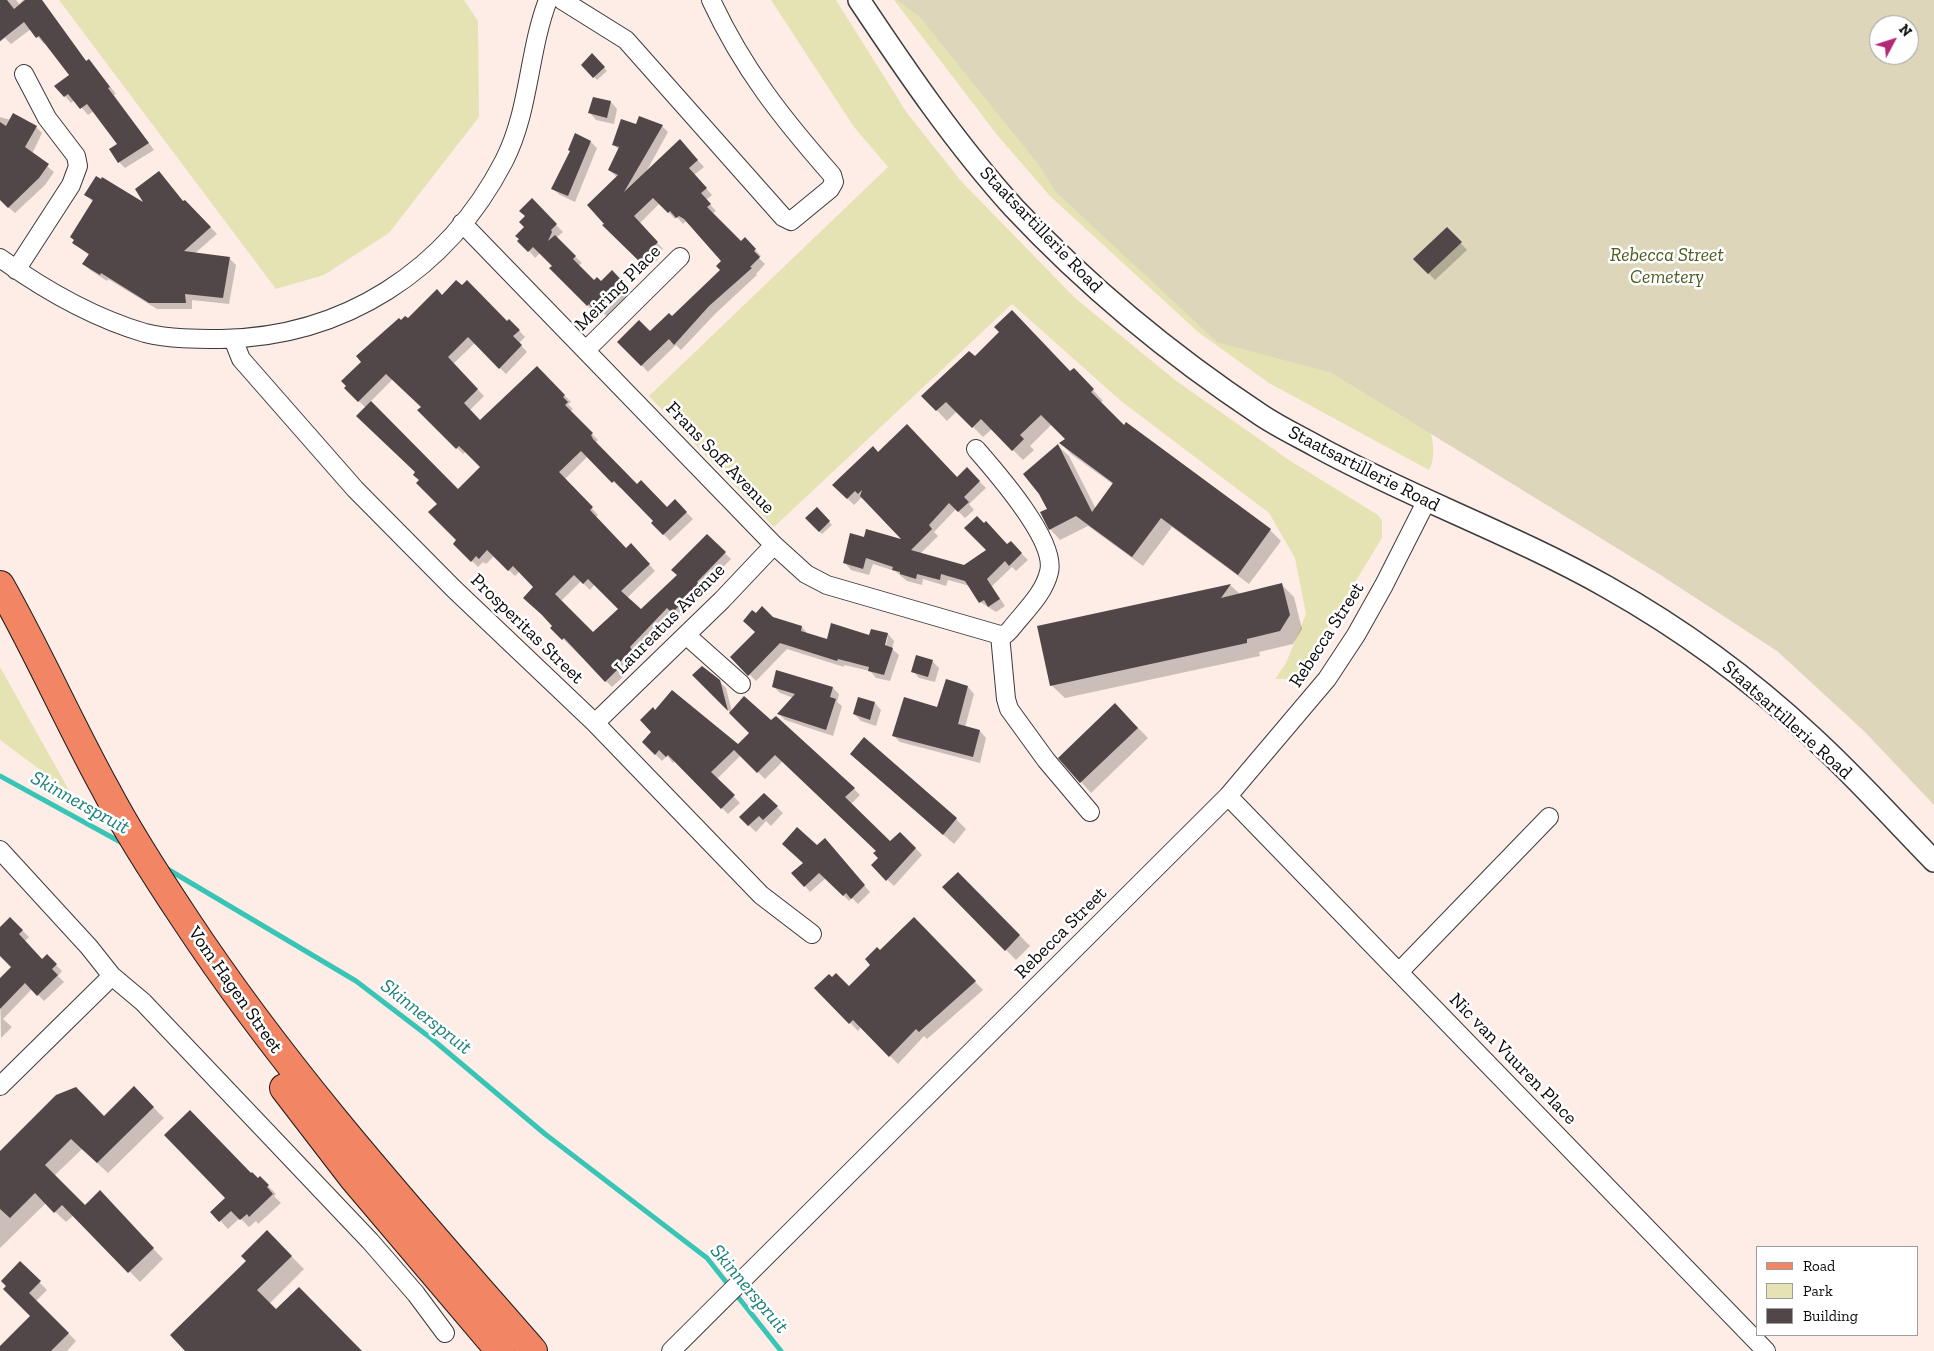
<!DOCTYPE html>
<style>
body{margin:0}
#map{position:relative;width:1934px;height:1351px;overflow:hidden;background:#feede7;font-family:"Zilla Slab",serif}
canvas{display:block}
.legend{position:absolute;left:1756px;top:1246px;width:162px;height:90px;box-sizing:border-box;background:#fff;border:1px solid #9d9d9d;margin:0;padding:6px 9px;list-style:none;font-size:15px;color:#090909}
.legend li{display:flex;align-items:center;gap:10px;height:25px}
.legend b{width:25px;border:1px solid #9d9d9d}
.north{position:absolute;left:1869px;top:15px;width:50px;height:50px;box-sizing:border-box;background:#fff;border:1px solid #9d9d9d;border-radius:50%;rotate:50deg;font-size:14px;font-weight:700;line-height:20px;text-align:center;color:#090909}
.north::after{content:'';display:block;margin:auto;width:18px;height:22px;background:#b12a76;clip-path:polygon(50% 0,100% 100%,50% 72%,0 100%)}
</style>
<div id="map">
<canvas width="1934" height="1351"></canvas>
<ul class="legend">
<li><b style="height:6px;background:#f28563"></b>Road</li>
<li><b style="height:14px;background:#e5e3b4"></b>Park</li>
<li><b style="height:14px;background:#514648"></b>Building</li>
</ul>
<div class="north">N</div>
</div>
<script>
const ctx = document.querySelector('canvas').getContext('2d');
ctx.lineJoin = 'round';
function paint(path, color) { ctx.fillStyle = color; ctx.fill(path, 'evenodd'); }
function strokePath(path, color, width, dash) { ctx.strokeStyle = color; ctx.lineWidth = width; ctx.lineCap = dash ? 'butt' : 'round'; ctx.setLineDash(dash || []); ctx.stroke(path); }
function label(font, color, halo, rows, align = 'center') {
  ctx.font = font + ' "Zilla Slab",serif'; ctx.lineWidth = 5; ctx.setLineDash([]); ctx.textBaseline = 'middle'; ctx.strokeStyle = halo; ctx.fillStyle = color; for (const [text, x, y, turn = 0] of rows) {
    ctx.save(); ctx.translate(x, y); ctx.rotate((+turn || 0) * Math.PI / 180); ctx.textAlign = isNaN(turn) ? turn : align; if (halo) ctx.strokeText(text, 0, 0); ctx.fillText(text, 0, 0); ctx.restore();
  }
}
paint(new Path2D(`
 M59 0H464L478 21 479 117 389 233 324 275 276 289Z
 M771 0H836L907 113 961 181 1075 298 1175 380 1289 460 1378 515 1382 521V538L1301 671 1290 679H1275L1286 663 1306 614 1295 558 1269 513 1121 401 1012 304 774 527 649 396 888 167 854 127Z
 M894 0H1022L1430 429C1433 441 1436 459 1429 470L1269 383 1198 332 1050 196 998 136Z
 M0 667 70 792 0 740Z`), '#e5e3b4');
paint(new Path2D(`
 M897 0H1934V805L1865 732 1777 651 1659 574 1332 373 1217 342 1056 192 1039 165 919 16ZM1879 25H1909V55H1879Z`), '#ddd6bb');
paint(new Path2D(`
 M0 0H16L19 4 23 0H42L87 62 89 61 95 67 116 94 114 95 154 150 125 168 119 162V144L94 111 88 115 75 100 71 103 56 86 70 75 46 43 44 44 31 29 11 44 5 38 0 42Z
 M592 55 607 71 597 80 583 65Z
 M594 98 611 102 617 109 614 124 596 120 590 113Z
 M0 117 36 127 42 133 32 154 54 172 45 185 15 213 0 200Z
 M637 126H662L668 132 645 174 686 147 704 167 694 175 712 195 706 200 716 211 712 214 741 243 745 239 761 256 759 258 765 264 756 274 757 275 716 313 681 350 676 345 648 372 619 342 650 333 672 318 722 270 723 261 690 224 686 221 683 224 677 217 675 219 660 203 639 224 663 249 656 256 659 258 648 269 604 225 618 178 609 170 619 150 614 145Z
 M591 142 597 148 575 202 560 195 553 189Z
 M85 194 147 206 185 201 217 234 194 254 229 258 236 265 229 304 192 300V309H157L108 279 107 281 90 270 84 264 89 255 73 243 93 202Z
 M532 200 563 232 556 238 582 263 578 266 594 282 601 283 612 272 631 292 607 316 603 313 601 315 596 310 594 312 551 269 554 266 540 253 535 258 517 236 526 227V216Z
 M1447 229 1467 250 1435 280 1415 259Z
 M442 296 507 322 509 320 525 337 519 343 527 352 506 374 475 343 453 364 484 396 469 411 480 421 537 368 571 402 568 404 573 409 570 412 598 440 596 442 599 447 637 486 667 509 675 501 693 519 670 541 653 523 655 521 622 486 620 488 588 456 565 479 598 515 595 518 626 549 637 551 655 571 627 598 641 611 678 575 707 536 731 559 702 589 704 591 688 607 689 609 679 618 674 613 635 655 638 658 622 672 625 675 612 687 552 628 554 626 535 587 520 571 515 576 494 556 486 564 483 562 478 567 455 544 458 540 439 504 417 473 366 408 345 388 401 321 408 320ZM393 379 422 407 419 410 463 454 466 451 482 467 458 490 370 402ZM581 581 590 590 595 584 620 609 593 634 561 601Z
 M975 358 1070 373 1084 380 1103 401 1100 403 1124 427 1126 424 1270 530 1281 541 1249 584 1172 527 1143 566 1088 526 1060 540 1050 529 1048 509 1058 446 1069 456 1096 509 1114 485 1071 454 1061 443 1067 439 1052 424 1030 446 1034 450 1023 460 992 429 983 437 957 411 947 421 923 396Z
 M878 453 958 478 967 469 986 488 969 504 974 510 965 518 956 509 934 532 938 536 920 554 964 566 1011 543 1028 560 1016 571 1012 567 992 586 1005 606 996 612 980 602 970 586 948 580 946 586 923 579 922 585 907 581 895 571 873 564 869 575 851 570 845 563 865 538 905 541 862 497 854 505 834 485Z
 M817 509 832 525 822 534 807 518Z
 M1281 584 1294 597 1302 629 1293 644 1259 652 1260 656 1065 698 1051 685 1038 627 1230 585 1240 594Z
 M772 618 802 627 808 634 827 641 888 634 894 641 892 649 899 655 890 681 876 678 870 671 844 665V667L787 649 756 681 732 657ZM886 637H888L884 652 882 651Z
 M932 661 939 668 935 682 919 678 913 671Z
 M694 675 719 681 726 688 732 712 854 789 860 795 851 804 890 843 900 833 922 855 894 886 872 865 880 858 877 851 783 761 765 779 741 755 717 779 740 803 728 814 675 761 673 763 667 756 662 761 643 742 738 746 750 733Z
 M773 686 833 688 839 694 837 702 842 706 833 736 785 720 779 714 794 698 780 693Z
 M968 687 974 694 965 727 980 731 986 738 980 763 900 742 894 736 938 709Z
 M859 698 875 703 881 710 876 726 861 721 854 714Z
 M1115 705 1148 738 1091 793 1060 758Z
 M862 764 956 819 966 829 954 844Z
 M764 795 783 813 771 826 766 821 756 832 740 817Z
 M830 846 870 892 858 904 852 898 849 901 826 878 810 892 805 886 804 863 817 847Z
 M958 873 1030 946 1016 960 944 887Z
 M10 918 29 937 25 941 42 960 47 956 62 971 58 976 64 982 44 1001 32 989 3 1019 12 1027 1 1038 0 979 13 967 0 954V928Z
 M914 918 983 990 927 1039 924 1036 898 1064 861 1027 858 1031 816 988H849L872 965 880 952Z
 M134 1088 164 1118 108 1173 82 1149 54 1176 85 1207 110 1203 163 1259 140 1282 74 1215 66 1222 46 1203 0 1248V1172L104 1117Z
 M251 1175 258 1179 260 1178 276 1194 274 1196 281 1203 258 1224 256 1221 249 1227 240 1218 228 1229 212 1212Z
 M267 1232 304 1269 269 1304 276 1311 360 1351H187Z
 M20 1263 47 1290 36 1301 76 1341 67 1351H0V1348L32 1316Z`), '#0003');
strokePath(new Path2D(`
 M0 776 124 844
 M164 867 356 981 432 1039 545 1134 707 1258 781 1351`), '#39c5b5', 5);
paint(new Path2D(`
 M0 0H7L14 9 25 0H42L86 61 89 59 110 87 108 88 149 143 118 163 109 149 117 144 87 104 80 109 68 94 64 97 54 86 69 75 39 36 36 38 24 22 0 41Z
 M592 53 605 67 593 78 581 65Z
 M593 97 611 101 607 118 588 113Z
 M13 113 37 126 25 147 49 164 39 178 8 208 0 200V122L6 126Z
 M639 116 663 125 624 192 680 139 698 160 689 168 707 188 701 193 711 204 707 207 741 241 745 237 756 249 754 251 760 257 750 267 752 268 709 306 674 345 669 339 641 366 617 342 639 320 650 331 669 313 672 316 720 270 716 266 721 261 684 219 679 216 676 218 670 211 668 213 653 198 634 216 658 242 651 249 653 251 641 263 602 225 604 224 587 205 618 175 608 170 619 147 612 145 621 119 636 124Z
 M575 133 591 141 568 196 551 189 570 151 568 150Z
 M159 171 183 201 185 200 211 227 184 251 230 257 223 298 185 294 186 303H149L101 273 100 275 82 264 89 254 72 243 74 240 70 237 93 200 84 195 96 176 101 179 102 177 143 202 135 189Z
 M532 198 557 224 551 230 552 232 548 241 555 235 576 256 573 259 594 280 597 277 601 281 612 270 626 285 600 310 596 307 593 309 589 304 587 306 549 268 552 266 533 247 528 252 517 241 519 239 515 236 524 227 519 222 525 216 519 211Z
 M1447 227 1462 242 1428 274 1413 259Z
 M456 280 462 285 467 280 507 321 509 319 520 330 513 336 522 345 499 369 468 337 448 357 478 389 464 403 480 420 537 366 565 395 563 397 568 402 565 405 593 433 591 435 593 439 637 484 641 480 667 507 675 499 687 512 663 535 651 523 653 521 614 481 612 483 581 451 559 472 593 507 590 510 626 548 631 543 650 564 621 591 641 609 677 575 671 570 707 534 726 552 697 582 699 584 682 600 684 601 672 613 667 608 630 647 632 650 617 665 619 668 605 682 564 638 562 640 550 628 552 626 542 615 523 598 533 587 513 566 508 571 487 550 479 559 476 556 471 562 453 544 456 540 428 512 437 504 416 483 419 480 413 475 415 472 356 416 371 401 458 489 480 467 459 446 456 449 417 410 421 407 386 374 358 402 344 388 346 386 341 381 361 362 356 356 399 318 401 320 405 316 408 318 437 289 442 295ZM574 575 583 584 588 579 618 609 593 632 555 594Z
 M1012 310 1070 371 1074 368 1094 389 1091 392 1124 425 1126 422 1271 529 1238 575 1161 518 1132 557 1076 516 1049 530 1040 512 1047 509 1039 494 1023 474 1058 444 1092 512 1113 483 1059 443 1065 439 1041 415 1020 435 1024 439 1012 451 981 419 972 428 946 402 936 411 921 396 969 351 975 356 999 332 994 327Z
 M907 424 957 477 967 467 980 481 964 497 969 502 958 512 949 503 929 525 932 529 911 550 964 565 986 550 964 528 977 516 984 523 986 521 1007 544 1011 541 1022 553 1009 566 1005 561 987 579 1000 599 988 607 984 600 979 603 965 581 941 574 940 580 917 574 916 579 900 574V572L892 570 893 567 866 558 863 569 843 563 850 533 864 537 866 529 901 539 860 496 862 490 858 494 855 491 847 499 832 485 873 446 878 452Z
 M817 507 830 521 819 532 805 518Z
 M1282 583 1290 615 1280 631 1247 639V643L1050 686 1037 626 1231 584 1221 598Z
 M762 606 773 617 802 626 801 631 827 639 831 623 869 635 871 629 888 633 885 645 893 648 884 675 868 671 869 667 838 659 837 661 780 643 748 676 730 657 755 632 743 621 752 610 756 613Z
 M916 655 933 660 928 677 911 672Z
 M702 666 720 680 728 711 692 675Z
 M776 670 833 687 830 697 836 699 826 730 777 714 795 694 772 687Z
 M946 679 968 686 958 724 980 730 973 757 892 736 904 697 937 707Z
 M672 690 738 744 749 733 729 713 744 696 771 720 776 716 855 788 845 797 890 841 900 832 916 848 886 881 871 865 878 858 873 853 876 851 775 755 757 773 734 750 711 772 735 795 721 809 668 755 666 757 659 750 655 755 642 742 651 732 640 720 653 707 655 710Z
 M858 697 875 702 870 720 853 714Z
 M1115 703 1138 728 1080 783 1058 758Z
 M864 737 957 818 943 835 850 754Z
 M764 793 778 806 763 820 759 816 748 826 739 817Z
 M797 827 817 845 825 838 865 885 851 899 846 893 843 896 819 873 804 887 791 873 803 863 782 844Z
 M958 872 1020 935 1005 951 942 887Z
 M10 917 23 930 19 934 42 959 47 954 57 964 52 969 58 975 37 996 25 983 0 1009V978L11 967 0 956V927Z
 M914 917 976 981 919 1032 916 1029 889 1057 853 1020 849 1024 814 988 829 974 832 977 836 973 849 986 870 965 865 959 877 947 880 950Z
 M134 1086 154 1107 97 1163 71 1139 45 1165 85 1205 100 1190 154 1248 128 1273 62 1205 54 1213 35 1193 10 1218 0 1209V1151L56 1095 76 1087 104 1116Z
 M190 1110 251 1173 252 1172 258 1178 260 1176 269 1185 267 1187 273 1194 249 1217 247 1214 240 1220 231 1211 219 1222 210 1212 225 1198 164 1135Z
 M267 1230 292 1256 257 1290 276 1309 299 1287 362 1351H185L170 1335 246 1261 241 1256Z
 M20 1261 41 1281 29 1293 69 1333 51 1351H0V1346L30 1316 3 1289 6 1286 1 1281Z`), '#514648');
const minor = new Path2D(`
 M562 0 626 40 783 217 791 221 830 189 834 182 832 175C782 118 743 69 711 0
 M462 223 774 545 806 574 827 585 1000 635 1006 634 1010 630C1024 612 1044 594 1049 572 1057 541 996 472 976 449
 M0 258C43 289 94 318 145 333 170 339 196 339 221 339 344 337 447 271 504 161 530 110 528 52 548 0
 M16 270 71 185 78 166 76 156 47 118 24 74
 M233 339 241 359 355 489 454 589 595 723 761 895 812 934
 M586 350 680 257
 M686 635 741 684
 M1000 635 1006 699 1009 709 1046 760 1090 812
 M595 723 722 600 774 545
 M1228 796 1766 1351
 M0 850 89 947 112 976 143 1002 370 1241 416 1294 445 1333
 M1399 972 1549 817
 M0 1086 112 976
 M671 1351 1228 796 1327 679 1356 635 1384 585 1426 502`);
const tertiary = new Path2D(`
 M859 0C907 72 956 144 1014 208 1088 287 1172 356 1261 415 1279 427 1298 436 1316 446 1411 498 1513 534 1607 587 1680 628 1750 679 1811 736 1854 775 1893 819 1934 861`);
const primary = new Path2D(`
 M0 585C38 652 69 723 106 790 129 834 157 877 185 919 287 1074 411 1211 533 1351
 M284 1088 354 1179 500 1351`);
strokePath(minor, '#3c3c3c', 20);
strokePath(tertiary, '#3c3c3c', 24);
strokePath(primary, '#1a1a1a', 30);
strokePath(minor, '#fff', 18);
strokePath(tertiary, '#fff', 21);
strokePath(primary, '#f28563', 28);
label('19px', '#090909', '#fff', [
 ["Staatsartillerie Road",1041,230,46],
 ["Meiring Place",618,288,-45],
 ["Frans Soff Avenue",720,458,46],
 ["Staatsartillerie Road",1364,469,27],
 ["Laureatus Avenue",670,619,-45],
 ["Prosperitas Street",527,629,44],
 ["Rebecca Street",1327,635,-57],
 ["Staatsartillerie Road",1787,720,42],
 ["Rebecca Street",1061,933,-45],
 ["Vom Hagen Street",235,990,55],
 ["Nic van Vuuren Place",1513,1059,46]
]);
label('italic 19px', '#4b5c1e', '#fff', [
 ["Rebecca Street",1667,256],
 ["Cemetery",1667,278]
]);
label('italic 20px', '#1a8078', '#fff', [
 ["Skinnerspruit",80,803,29],
 ["Skinnerspruit",426,1017,38],
 ["Skinnerspruit",749,1289,50]
]);
</script>
